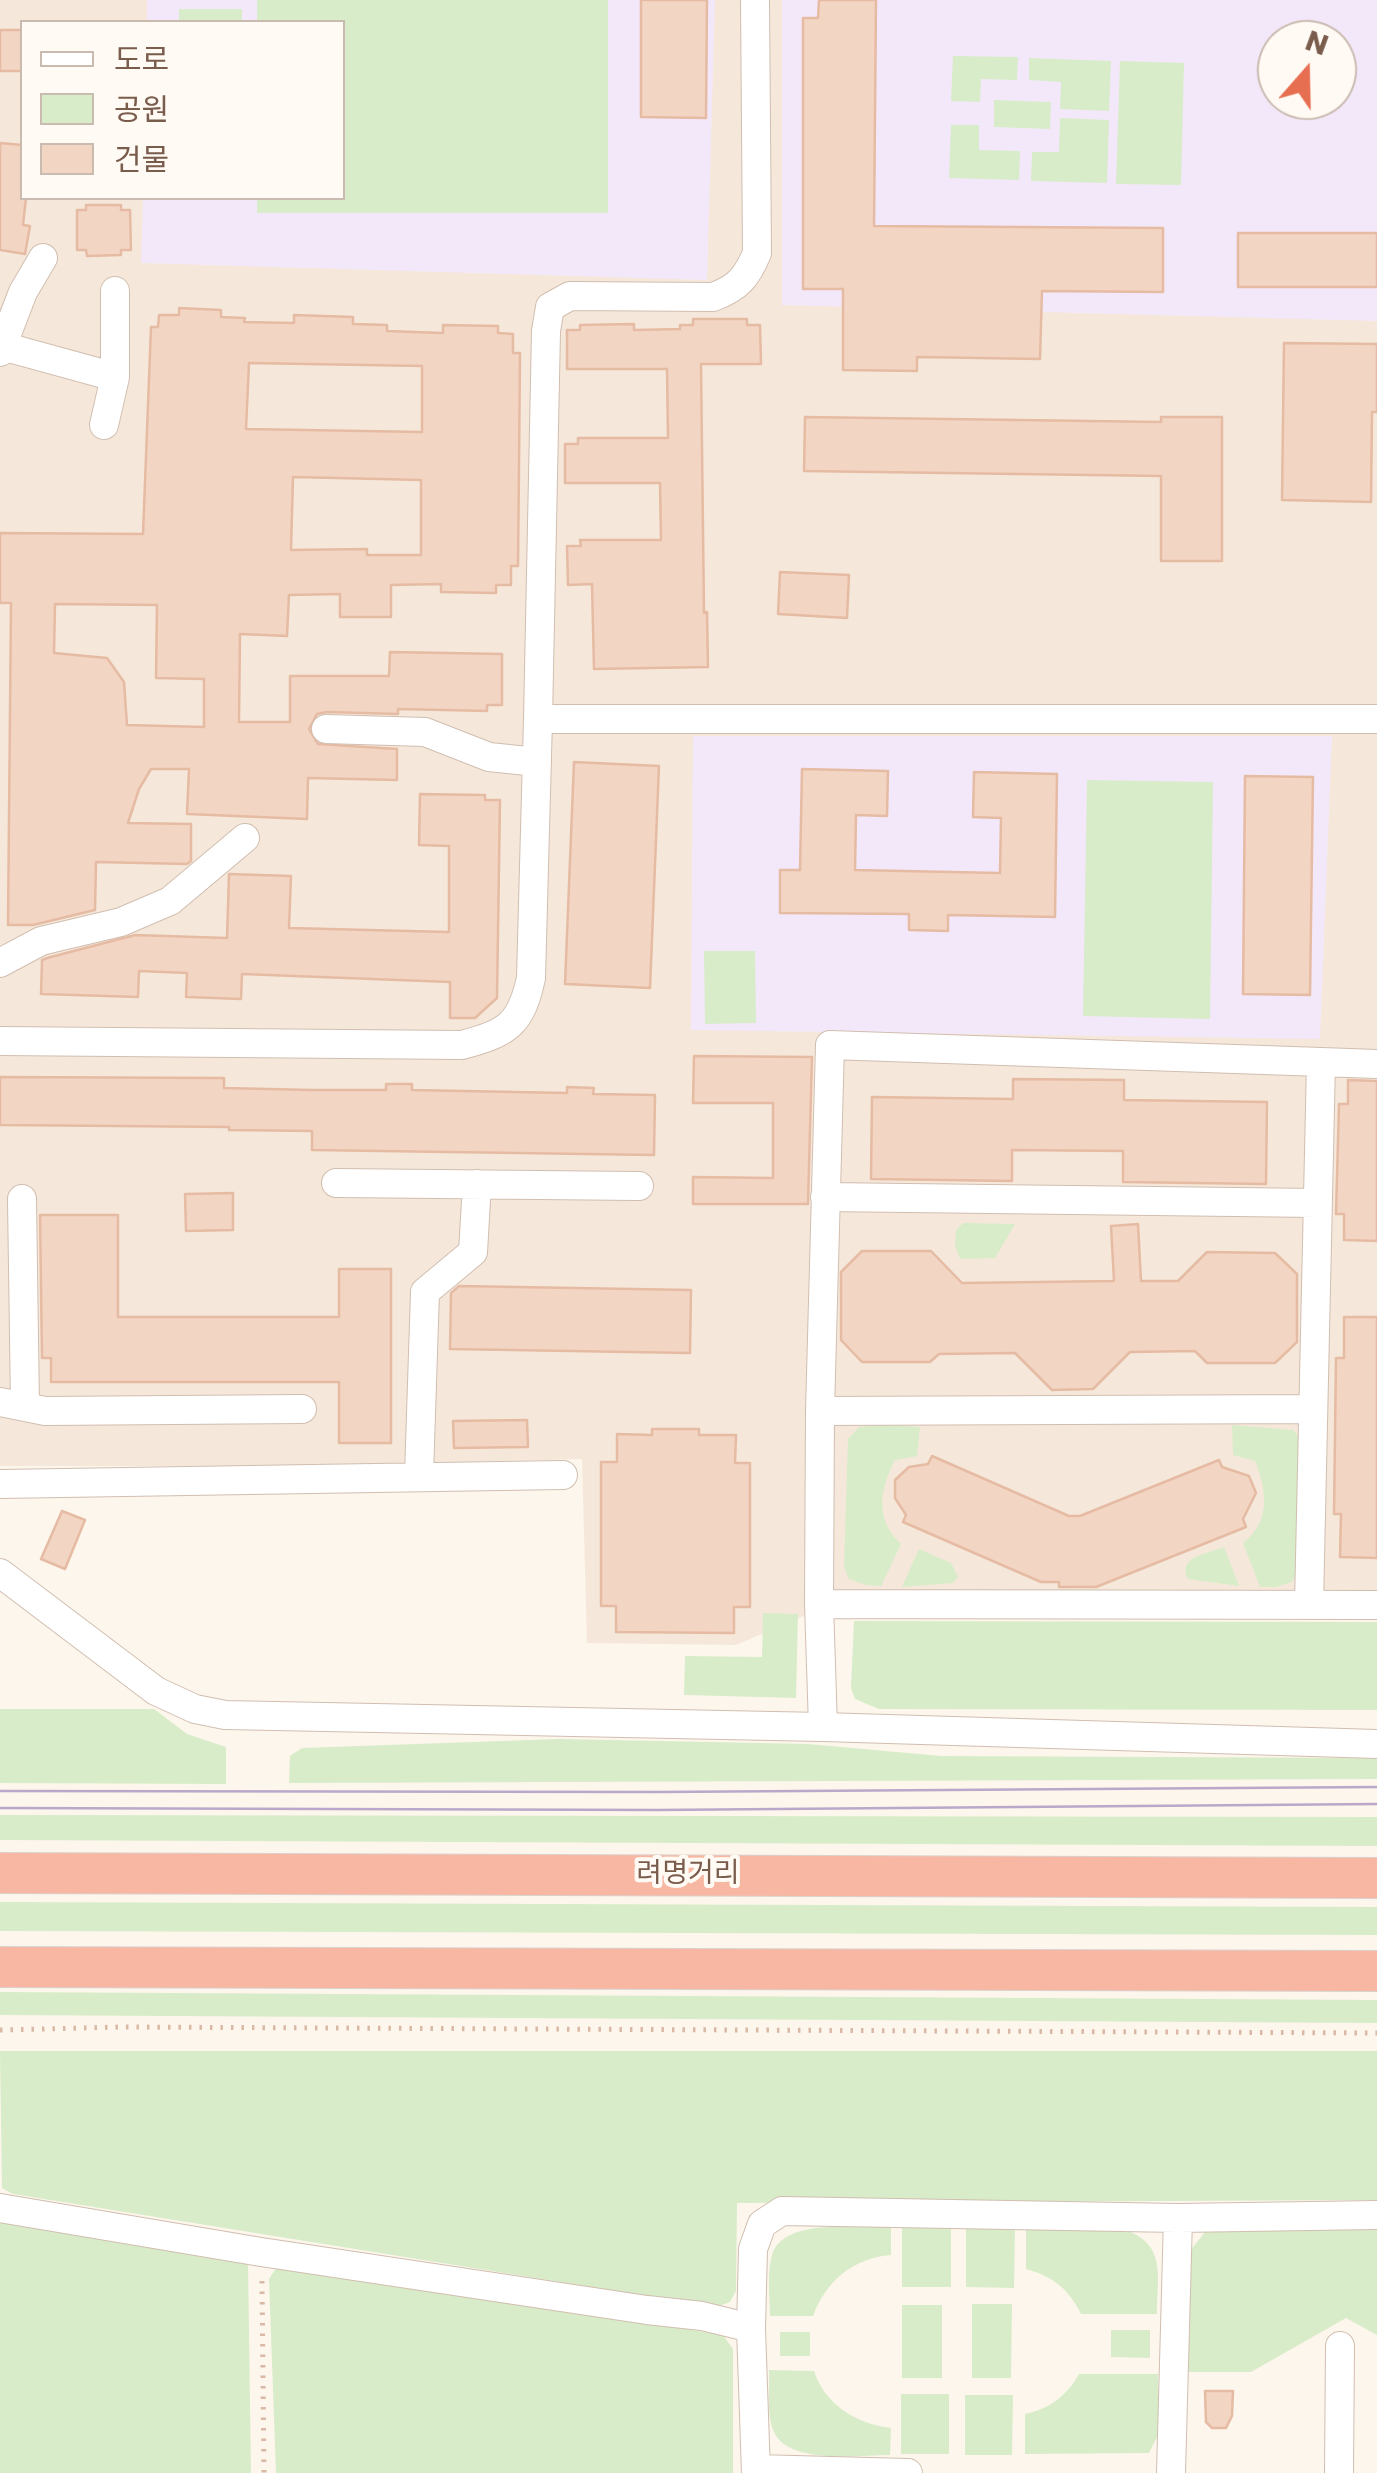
<!DOCTYPE html>
<meta charset="utf-8">
<style>
body{margin:0}
#map{position:relative;width:1377px;height:2473px;overflow:hidden;background:#fdf6ec;font-family:Poppins,"Noto Sans KR",sans-serif}
canvas{display:block}
.legend{position:absolute;left:20px;top:20px;width:325px;height:180px;box-sizing:border-box;background:#fffaf3;border:2px solid #cabbb1;margin:0;padding:12px 18px;list-style:none;font-size:30px;color:#7a5c4d}
.legend li{display:flex;align-items:center;gap:20px;height:50px}
.legend b{width:50px;border:2px solid #cabbb1}
.north{position:absolute;left:1257px;top:20px;width:100px;height:100px;box-sizing:border-box;background:#fffaf3;border:2px solid #cabbb1;border-radius:50%;rotate:20deg;font-size:28px;font-weight:700;line-height:40px;text-align:center;color:#7a5c4d}
.north::after{content:'';display:block;margin:auto;width:35px;height:45px;background:#e76f51;clip-path:polygon(50% 0,100% 100%,50% 72%,0 100%)}
</style>
<div id="map">
<canvas width="1377" height="2473"></canvas>
<ul class="legend">
<li><b style="height:12px;background:#fff"></b>도로</li>
<li><b style="height:28px;background:#d8ecc9"></b>공원</li>
<li><b style="height:28px;background:#f3d5c3"></b>건물</li>
</ul>
<div class="north">N</div>
</div>
<script>
const ctx = document.querySelector('canvas').getContext('2d');
ctx.lineJoin = 'round';
function paint(path, color) { ctx.fillStyle = color; ctx.fill(path, 'evenodd'); }
function strokePath(path, color, width, dash) { ctx.strokeStyle = color; ctx.lineWidth = width; ctx.lineCap = dash ? 'butt' : 'round'; ctx.setLineDash(dash || []); ctx.stroke(path); }
function label(font, color, halo, rows, align = 'center') {
  ctx.font = font + ' Poppins,"Noto Sans KR",sans-serif'; ctx.lineWidth = 8; ctx.setLineDash([]); ctx.textBaseline = 'middle'; ctx.strokeStyle = halo; ctx.fillStyle = color; for (const [text, x, y, turn = 0] of rows) {
    ctx.save(); ctx.translate(x, y); ctx.rotate((+turn || 0) * Math.PI / 180); ctx.textAlign = isNaN(turn) ? turn : align; if (halo) ctx.strokeText(text, 0, 0); ctx.fillText(text, 0, 0); ctx.restore();
  }
}
paint(new Path2D(`
 M0 0H1377V1594H855L736 1645 587 1643 582 1459 310 1466H0ZM22 22H342V198H22ZM1277 40H1337V100H1277Z`), '#f5e8da');
paint(new Path2D(`
 M147 0H715L707 280 141 263 143 198H342V22H147Z
 M782 0H1377V321L782 305ZM1277 40H1337V100H1277Z
 M693 736H1332L1320 1039 691 1030Z`), '#f3e8fa');
paint(new Path2D(`
 M257 0H608V213H257V198H342V22H257Z
 M179 9H242V22H179Z
 M953 56 1018 57 1017 80 981 79 980 102 951 101Z
 M1029 58 1111 61 1109 111 1060 109 1061 82 1029 80Z
 M1120 61 1184 63 1181 185 1116 184Z
 M994 100 1051 102 1050 129 994 127Z
 M1060 118 1109 120 1107 183 1031 181 1032 152H1059Z
 M951 125H979V150L1020 151 1019 180 949 178Z
 M1087 780 1213 782 1210 1019 1083 1016Z
 M704 951H755L756 1023 705 1024Z
 M963 1223 1015 1224 995 1258 960 1259 955 1245 956 1230Z
 M883 1425 920 1427 917 1456 895 1460C879 1490 875 1520 901 1544L881 1586 866 1585 849 1579 844 1567 848 1439 859 1427Z
 M1232 1425 1293 1430 1303 1442 1298 1570 1292 1582 1276 1587H1260L1243 1543C1271 1521 1267 1491 1255 1461L1233 1455Z
 M1224 1547 1239 1586 1188 1579C1176 1557 1209 1553 1224 1547Z
 M919 1549 951 1563 958 1577 953 1583 902 1587Z
 M763 1613 798 1614 796 1698 684 1695 685 1656 762 1657Z
 M854 1621 1377 1622V1710L879 1709 855 1699 851 1688Z
 M0 1709H154L187 1734 226 1747V1784L0 1783Z
 M559 1739 808 1744 941 1756 1377 1758V1779L289 1783 290 1756 302 1748Z
 M0 1815 1377 1817V1846L0 1840Z
 M0 1902 1377 1907V1935L0 1931Z
 M0 1992 1377 2000V2023L0 2015Z
 M0 2051H1377V2200L737 2203 736 2291 730 2302 716 2307 13 2194 2 2188Z
 M0 2217 248 2261 251 2473H0Z
 M891 2227V2255C853 2258 826 2281 813 2316H770C770 2296 766 2271 773 2252 787 2218 860 2228 891 2227Z
 M902 2227H951V2287H902Z
 M966 2227 1015 2228 1014 2288 966 2287Z
 M1377 2227V2335L1346 2318 1251 2372H1186L1190 2251 1205 2232 1219 2228Z
 M1026 2228 1128 2231C1167 2246 1157 2279 1157 2314H1081C1069 2289 1052 2276 1026 2269Z
 M290 2263 723 2335 733 2349V2473H276L269 2279 277 2267Z
 M972 2304H1012L1011 2378H972Z
 M902 2305H942V2378H902Z
 M1111 2330H1150V2358L1111 2357Z
 M780 2332H810V2356H780Z
 M769 2370 814 2371C825 2405 857 2424 891 2428L890 2455C859 2455 789 2465 774 2432 766 2414 770 2389 769 2370Z
 M1079 2374H1158V2435L1149 2453 1025 2454V2414C1049 2409 1067 2396 1079 2374Z
 M901 2394H949V2454H901Z
 M965 2395H1013L1012 2455H965Z`), '#d8ecc9');
const building = new Path2D(`
 M641 0H707L706 118 641 117Z
 M819 0H876L874 226 1163 228V292L1042 291 1040 359 917 357V371L843 370V289H803V18H818Z
 M0 30H22V71H0Z
 M0 143 22 145V198H26L23 225 30 226 25 254 0 250Z
 M86 205H121V210H130L131 250H121V255L87 256 86 250H77V210H86Z
 M1238 233H1377V287H1238Z
 M179 308 221 310V317L245 318 244 322 294 323V315L353 317V324L387 325V331L443 333V325L498 326V333L513 334V353H520L519 467 518 566H511V585H496V593L441 592V584L391 585V617H340V594L289 595 287 636 240 634 239 722H290V676H389L390 652 502 654V705H487V711L398 709V714L327 712 317 714 309 729 318 744 397 749V780L308 778 307 819 187 814 189 769H151L139 789 128 823 191 824V861L187 864 96 862 95 910 33 925H8L11 603H0V533L143 534 151 327H158L159 315H179ZM249 363 422 366V432L246 429ZM293 477 421 480V555H367V549L291 550ZM55 604 157 605 156 678 204 679V727L127 725 124 682 107 658 54 653Z
 M693 319H747V325H760L761 364H701L704 613 707 612 708 667 594 669 592 584 568 585 567 546H581L580 540H661L660 483H565V444H578V438H668L667 369H567V330H580V325L634 324V330L680 329V325H693Z
 M1284 343 1377 344V412H1372L1371 502 1282 500Z
 M805 417 1161 422V417H1222V561H1161V476L804 471Z
 M780 572 849 575 847 618 778 614Z
 M574 762 659 766 650 988 565 984Z
 M802 769 888 771 887 816 856 815 855 870 1000 873 1001 818 973 817 974 772 1057 774 1055 917 948 915V931L909 930V914L780 913V870H800Z
 M1245 776 1313 777 1310 995 1243 994Z
 M420 794 485 795V800H500L497 998 475 1018H450V982L242 974 241 999 186 997 187 973 139 971 138 997 41 994 42 960 47 958 135 935 227 938 229 874 291 876 289 928 449 932V846L419 845Z
 M694 1056 812 1057 808 1204H693V1177L773 1178V1103H693Z
 M0 1077 224 1078V1088L313 1090H386V1084H412V1090L567 1093V1087L594 1088 593 1094 655 1095 654 1155 312 1150V1131L229 1130V1127L0 1125Z
 M1013 1079 1124 1080V1100L1267 1102 1266 1184 1123 1182V1151L1012 1150V1181L871 1179 872 1097 1013 1099Z
 M1348 1080 1377 1081V1241L1344 1240V1214H1336L1339 1104H1348Z
 M233 1193V1230L186 1231 185 1194Z
 M40 1215H118V1317H339V1269H391V1443H339V1382H51V1358H42Z
 M1138 1224 1141 1281H1178L1207 1252 1275 1253 1297 1274V1342L1275 1363H1207L1195 1351 1130 1352 1093 1389 1052 1390 1015 1353 939 1354 930 1362H862L841 1340V1272L862 1251H931L962 1283 1114 1281 1111 1226Z
 M459 1286 691 1290 690 1353 450 1349 451 1293Z
 M1344 1317H1377V1558L1340 1557 1341 1514H1334L1336 1358H1344Z
 M527 1420 528 1447 454 1448 453 1421Z
 M652 1429H699V1435H736L735 1463H750V1607H734V1633L616 1632V1606H601V1462H617V1434L652 1435Z
 M932 1456 1069 1516H1080L1219 1460 1222 1467 1249 1476 1256 1493 1243 1519 1246 1527 1096 1587H1059V1582H1041L903 1522 906 1515 895 1498V1480L909 1467 928 1464Z
 M62 1511 85 1520 65 1569 41 1559Z
 M1205 2391H1233L1232 2416 1226 2428H1212L1206 2422Z`);
paint(building, '#f3d5c3');
strokePath(building, '#e6bba3', 2.5);
const minor = new Path2D(`
 M2 346 115 377
 M0 352 23 292 43 258
 M104 425 115 377V291
 M538 719 546 331 550 307 570 296 713 297C738 288 747 277 757 253L755 0
 M326 729 425 732 489 757 537 762
 M0 963 41 941 121 922 170 901 245 838
 M0 1041 462 1045C507 1033 521 1025 531 978L538 719H1377
 M1321 1062 1377 1064
 M336 1183 639 1186
 M825 1197 1317 1203
 M22 1199 25 1407
 M0 1402 45 1411 302 1409
 M820 1411 1313 1409
 M419 1475 425 1292 473 1252 477 1184
 M0 1484 563 1475
 M0 1573 156 1691 195 1709 225 1715 823 1727 1377 1744
 M819 1604 820 1411 830 1045 1321 1062 1309 1604
 M823 1727 819 1604 1377 1605
 M0 2208 261 2252 647 2310 702 2316 751 2328 756 2473
 M751 2328 753 2249 762 2224 782 2211 1178 2218 1377 2215
 M756 2469 908 2473
 M1171 2473 1178 2218
 M1339 2473 1340 2346`);
const highway = new Path2D(`
 M0 1873 1377 1878
 M0 1967 1377 1971`);
strokePath(minor, '#d1beb0', 30);
strokePath(highway, '#dad1cd', 42);
strokePath(new Path2D(`
 M0 2030 122 2027 1377 2033
 M262 2281 264 2473`), '#d9b8a5', 5, [2.5, 8]);
strokePath(minor, '#fff', 28);
strokePath(highway, '#f7b7a3', 40);
strokePath(new Path2D(`
 M0 1791 658 1792 1377 1787
 M0 1808 658 1810 1377 1804`), '#b9a8c9', 2.5);
label('28px', '#7a5c4d', '#fffaf3', [
 ["려명거리",688,1875]
]);
</script>
